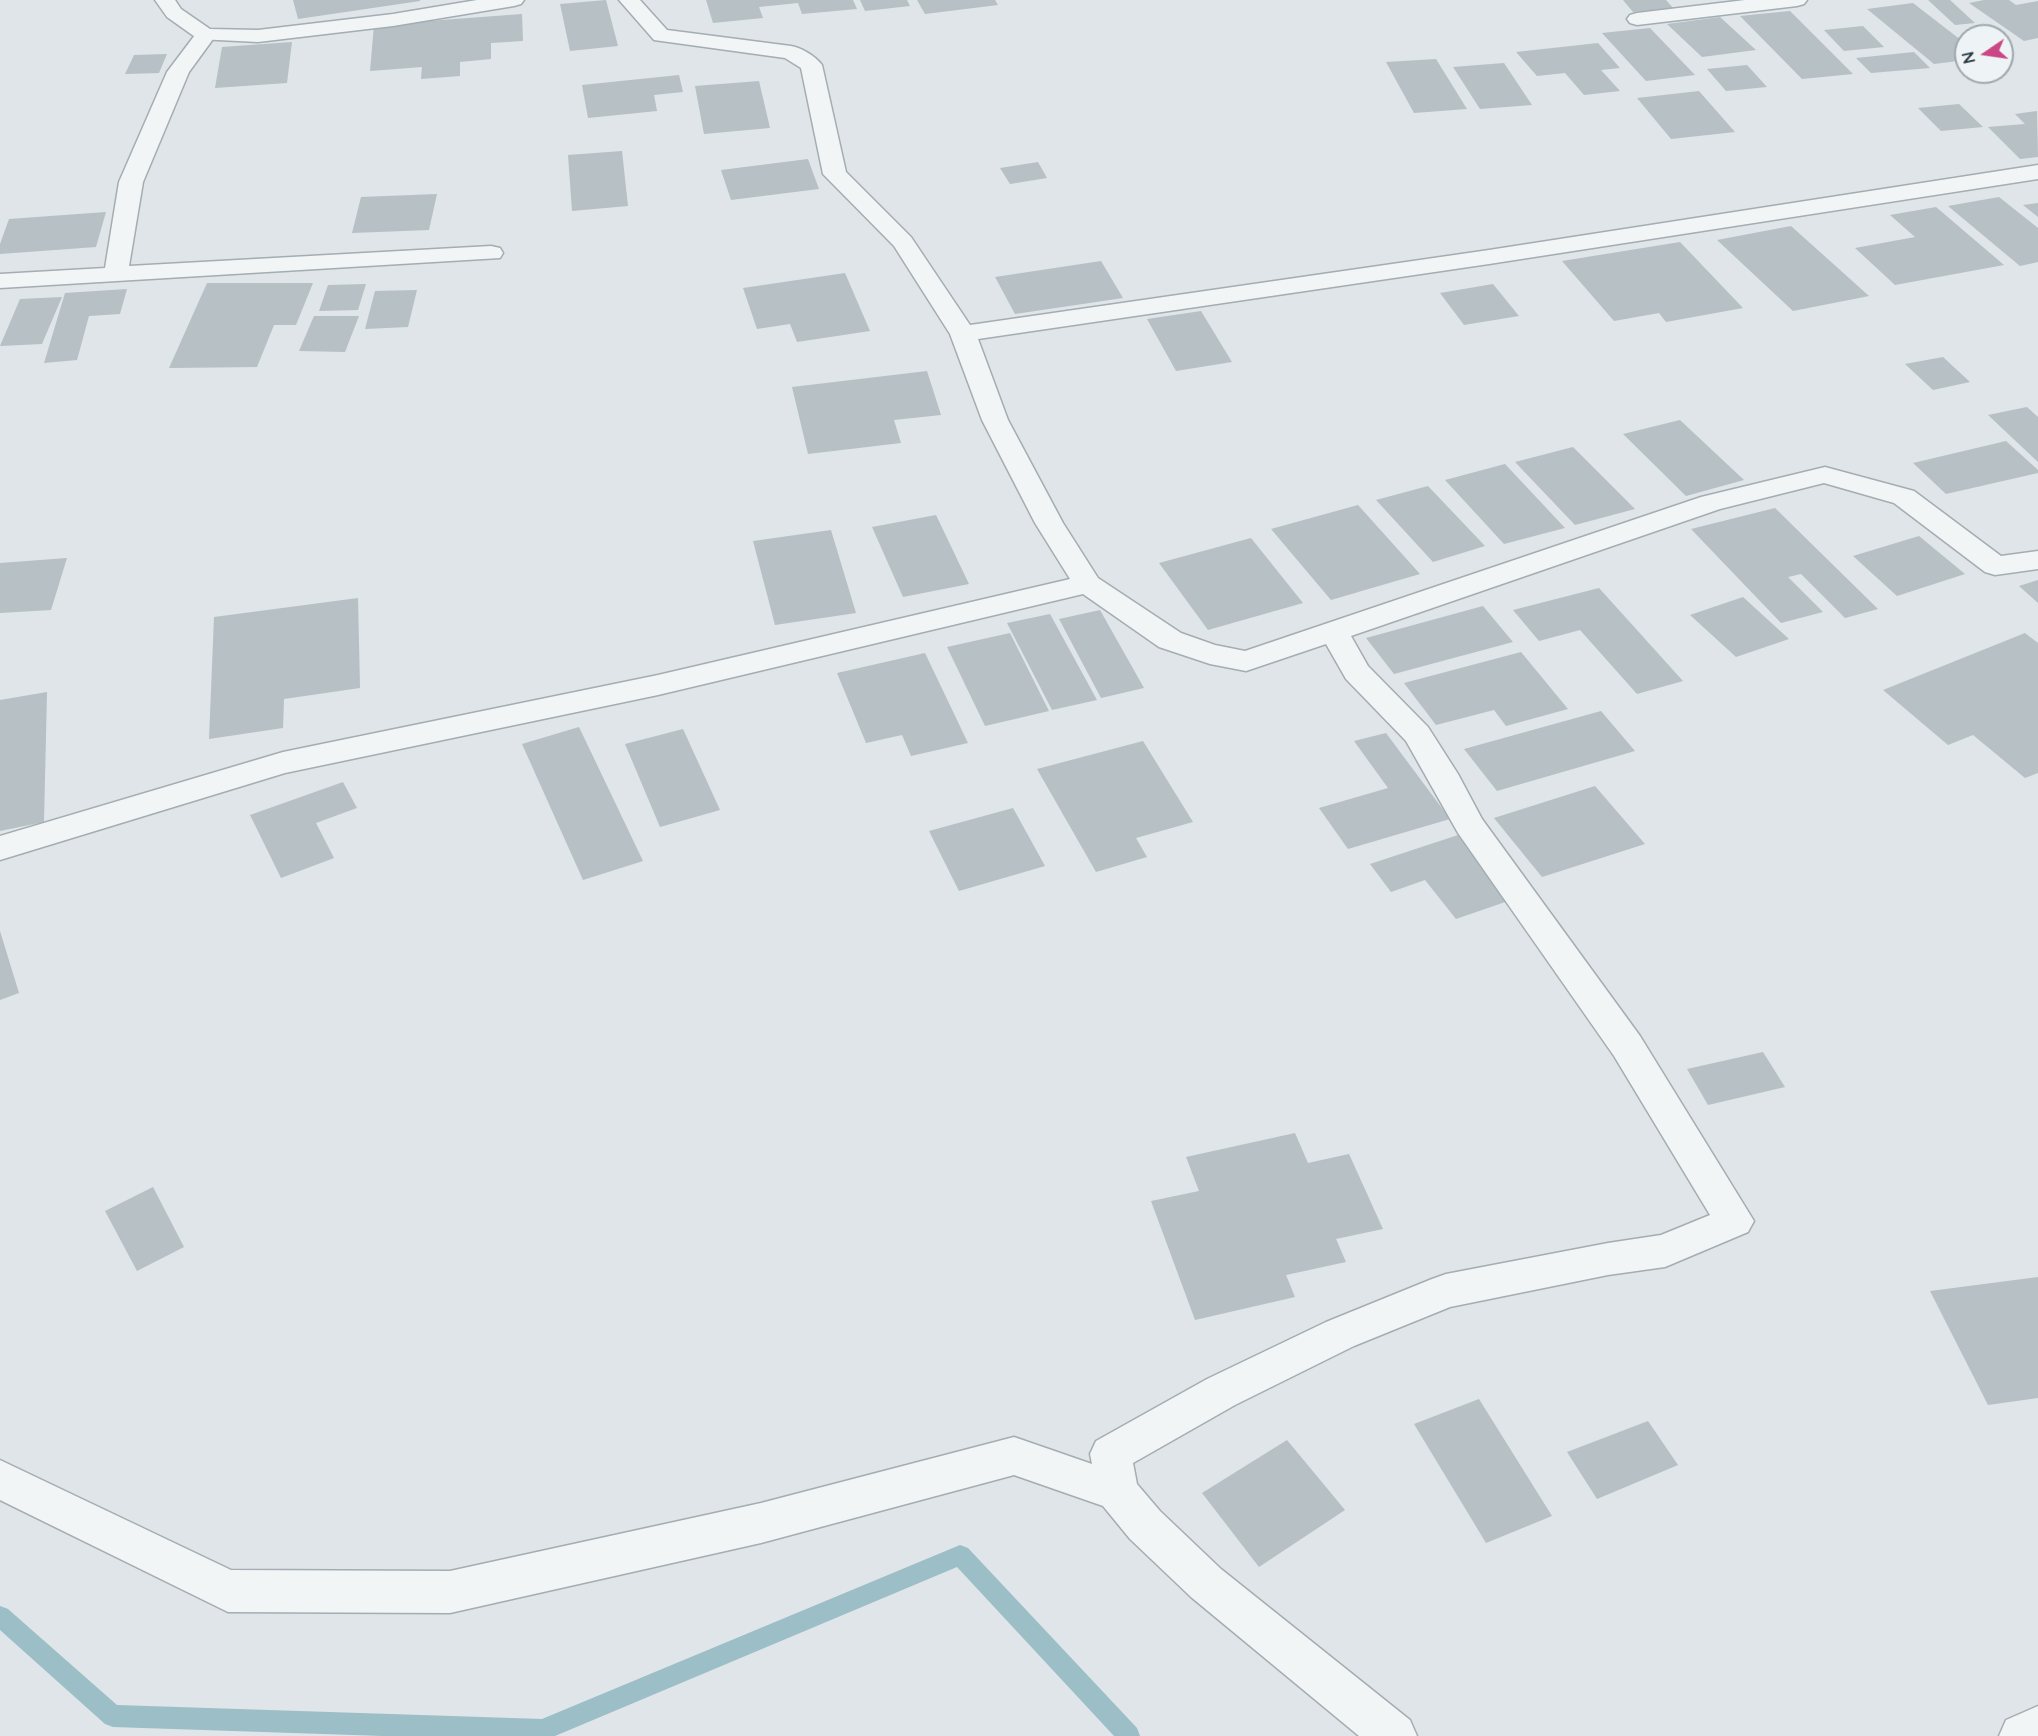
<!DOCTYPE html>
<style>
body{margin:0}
#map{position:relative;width:2038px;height:1736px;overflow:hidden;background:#dfe5e8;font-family:Quicksand,sans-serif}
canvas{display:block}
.north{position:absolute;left:1954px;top:24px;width:60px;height:60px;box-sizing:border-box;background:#eef4f6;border:2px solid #9fa8ad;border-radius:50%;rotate:257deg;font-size:16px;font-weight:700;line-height:24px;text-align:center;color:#28373f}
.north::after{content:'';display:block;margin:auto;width:21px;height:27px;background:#cb4684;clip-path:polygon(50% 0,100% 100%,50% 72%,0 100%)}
</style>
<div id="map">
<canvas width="2038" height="1736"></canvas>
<div class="north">N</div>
</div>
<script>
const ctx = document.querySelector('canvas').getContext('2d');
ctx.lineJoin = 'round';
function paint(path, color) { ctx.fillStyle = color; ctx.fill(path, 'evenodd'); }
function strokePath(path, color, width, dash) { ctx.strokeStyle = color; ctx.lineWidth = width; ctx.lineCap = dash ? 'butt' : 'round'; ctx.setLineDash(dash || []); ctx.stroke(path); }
paint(new Path2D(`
 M960 1545 968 1548 1137 1728 1140 1736H1114L957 1567 555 1736H383L113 1727 105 1724 0 1630V1606L8 1609 117 1705 542 1719Z`), '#9bbec7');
paint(new Path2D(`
 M293 0H420V1L298 19Z
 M606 0 618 46 570 51 560 4Z
 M706 0H853L857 9 802 14 798 3 759 7 763 18 713 23Z
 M860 0H907L910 6 865 11Z
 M917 0H995L998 5 925 14Z
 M1623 0H1666L1673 8 1633 12Z
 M1928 0H1950L1975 23 1955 25Z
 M1984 0H2009L2016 5 2038 1V38L2024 41 1969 3Z
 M1913 3 1966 44V60L1934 64 1867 9Z
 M1790 11 1853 74 1802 79 1740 16Z
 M522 14 523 41 491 43V59L460 62V76L421 79 422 67 370 71 374 25Z
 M1720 17 1756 50 1702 57 1667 24Z
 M1863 26 1884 47 1844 51 1824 30Z
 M1650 28 1695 75 1646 81 1602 33Z
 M292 42 287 83 215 88 222 47Z
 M1598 43 1620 68 1601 70 1620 91 1584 95 1565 73 1537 76 1516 52Z
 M1914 52 1930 68 1871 73 1856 58Z
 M167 54 159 73 125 74 134 55Z
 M1436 59 1467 109 1414 113 1386 62Z
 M1504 63 1532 105 1480 109 1453 67Z
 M1747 65 1767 87 1726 91 1707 69Z
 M679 75 683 92 654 95 657 111 588 118 582 85Z
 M759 81 770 128 704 134 695 86Z
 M1699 91 1735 132 1671 139 1637 98Z
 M1959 104 1983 127 1941 131 1918 108Z
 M2037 111 2038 157 2020 159 1988 127 2025 124 2015 114Z
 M622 151 628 206 572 211 568 155Z
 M808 159 819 189 731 200 721 170Z
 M1038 162 1047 178 1010 184 1000 168Z
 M437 194 429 230 352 233 361 197Z
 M1999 197 2038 228V262L2020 266 1948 206Z
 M2038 203V217L2023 205Z
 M1936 207 2004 265 1895 285 1855 248 1915 237 1890 215Z
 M106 212 96 247 0 254V244L9 219Z
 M1791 226 1869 296 1793 311 1717 240Z
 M1680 242 1743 308 1666 322 1659 313 1614 321 1562 261Z
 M1101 261 1123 298 1015 314 995 277Z
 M845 273 870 331 797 342 790 324 757 329 743 288Z
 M207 283H313L296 325H274L257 367 169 368Z
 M366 284 358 310 319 311 328 285Z
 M1493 284 1519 316 1464 325 1440 293Z
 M127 289 120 314 89 316 77 360 44 363 65 293Z
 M417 290 408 327 365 329 375 291Z
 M62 297 42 344 0 346 20 299Z
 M1201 311 1232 362 1176 371 1147 319Z
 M314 316H359L345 352 299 351Z
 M1943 357 1970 382 1933 390 1905 364Z
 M927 371 941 415 894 420 901 443 808 454 792 387Z
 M2027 407 2038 417V462L1988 415Z
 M1680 420 1744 480 1686 496 1623 434Z
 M2006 441 2038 470V473L1946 494 1913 463Z
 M1573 447 1635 509 1575 525 1515 462Z
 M1505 464 1565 528 1504 544 1445 480Z
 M1428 486 1485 546 1433 562 1376 500Z
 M1358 505 1420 574 1331 600 1271 529Z
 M1775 508 1878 609 1845 618 1801 574 1788 577 1823 612 1781 623 1691 529Z
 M936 515 969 584 903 597 872 527Z
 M831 530 856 613 775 625 753 541Z
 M1919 536 1965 574 1897 596 1853 556Z
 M1251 538 1303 603 1208 630 1159 563Z
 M67 558 51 610 0 613V563Z
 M2038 580V603L2019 586Z
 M1599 588 1683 681 1637 694 1580 630 1539 641 1513 610Z
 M1743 597 1789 639 1736 657 1690 615Z
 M358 598 360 688 284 699 283 728 209 739 214 617Z
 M1483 606 1513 642 1394 674 1366 638Z
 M1100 610 1144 688 1101 698 1059 619Z
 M1050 614 1097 700 1052 710 1007 623Z
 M1010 633 1049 711 985 726 947 647Z
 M2025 633 2038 643V773L2025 778 1973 735 1948 745 1883 690Z
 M1521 652 1568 709 1506 726 1494 710 1436 725 1404 683Z
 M925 653 968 743 911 756 902 735 866 743 837 673Z
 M47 692 44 822 0 831V700Z
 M1601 711 1635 751 1497 791 1464 749Z
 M579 727 643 861 583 880 522 744Z
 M683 729 720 810 660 827 625 744Z
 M1386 733 1450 819 1348 849 1319 808 1388 788 1354 741Z
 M1143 741 1193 822 1136 838 1147 857 1096 872 1037 769Z
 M343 782 357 808 316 823 334 858 281 878 250 815Z
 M1595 786 1645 844 1542 877 1494 818Z
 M1013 808 1045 866 959 891 929 831Z
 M1458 835 1511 900 1456 919 1425 880 1391 892 1370 864Z
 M0 931 19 993 0 1000Z
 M1763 1052 1785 1087 1708 1105 1687 1069Z
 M1295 1133 1308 1163 1349 1154 1383 1229 1336 1239 1346 1262 1286 1275 1295 1297 1195 1320 1151 1201 1199 1191 1186 1157Z
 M153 1187 184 1247 137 1271 105 1211Z
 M2038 1277V1398L1988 1405 1930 1291Z
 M1479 1399 1552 1516 1486 1543 1414 1424Z
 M1648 1421 1678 1465 1597 1499 1567 1452Z
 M1287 1440 1345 1510 1259 1567 1202 1493Z`), '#b6c0c5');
const minor = new Path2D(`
 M619 0H640L667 30 791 46C802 48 815 56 822 65L846 172 911 237 970 325 1489 250 2038 165V179L1489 264 978 339 1008 420 1063 523 1098 578 1181 633 1215 645 1245 651 1701 497 1825 467 1914 491 2001 556 2038 551V569L1995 575 1985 572 1894 503 1824 483 1720 509 1351 636 1368 666 1428 727 1458 774 1482 819 1640 1036 1754 1221 1748 1232 1665 1267 1608 1275 1450 1307 1354 1346 1235 1405 1133 1463 1137 1484 1160 1511 1221 1569 1410 1720 1417 1736H1359L1191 1597 1130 1539 1103 1506 1014 1475 761 1543 450 1613 228 1612 0 1500V1460L231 1570 450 1571 761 1503 1014 1437 1092 1464 1090 1454 1096 1441 1207 1379 1326 1322 1432 1279 1446 1274 1608 1243 1661 1235 1710 1215 1614 1056 1458 833 1406 741 1346 679 1326 644 1246 671 1210 664 1159 647 1083 594 658 695 285 773 0 860V836L283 752 658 675 1070 579 1035 523 982 420 950 334 894 246 823 174 801 68 785 58 654 40Z
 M1745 0H1807L1804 4 1797 6 1637 25 1630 23 1627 19 1630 15 1637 13Z
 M205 29 212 31 216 35 189 72 143 182 129 266 491 246 500 248 503 253 500 258 0 288V274L105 268 119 182 167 72 198 31Z
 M2038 1706V1736H1999L2006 1720Z`);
const tertiary = new Path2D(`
 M155 0H175L181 9 210 29 258 30 393 14 477 0H524L521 4 514 6 393 26 258 42 198 39 167 17Z`);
strokePath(minor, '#a4adb2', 3);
strokePath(tertiary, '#a4adb2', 3);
paint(minor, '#f2f5f6');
paint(tertiary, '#f2f5f6');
</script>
